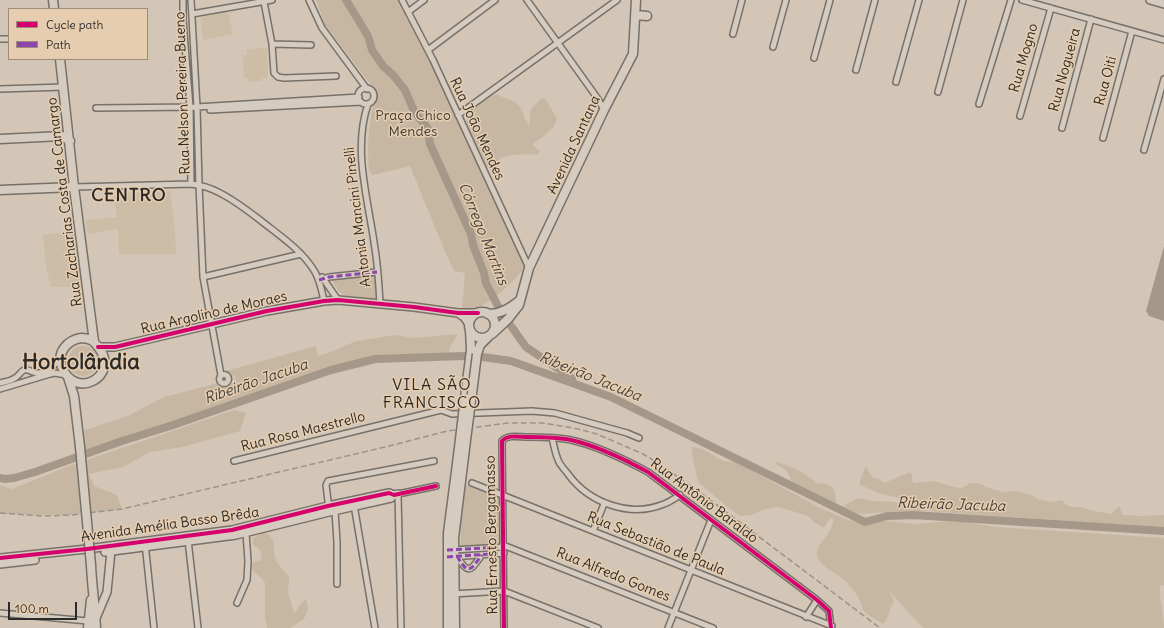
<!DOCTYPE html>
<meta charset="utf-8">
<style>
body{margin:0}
#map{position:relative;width:1164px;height:628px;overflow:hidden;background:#d3c6b6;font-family:Delius,sans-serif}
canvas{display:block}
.legend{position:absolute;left:8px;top:8px;width:140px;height:52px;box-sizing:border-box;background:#e7cdaf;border:1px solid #9c8c7a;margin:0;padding:5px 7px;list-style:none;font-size:12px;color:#2b2b2b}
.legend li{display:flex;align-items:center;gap:8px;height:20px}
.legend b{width:20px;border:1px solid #9c8c7a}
.scale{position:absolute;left:8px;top:602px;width:69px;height:18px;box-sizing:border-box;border:2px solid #2b2b2b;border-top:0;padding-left:5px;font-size:12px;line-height:14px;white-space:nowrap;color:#2b2b2b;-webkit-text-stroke:3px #e7cdaf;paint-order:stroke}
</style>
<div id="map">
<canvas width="1164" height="628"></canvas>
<ul class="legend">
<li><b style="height:5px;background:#d6006c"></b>Cycle path</li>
<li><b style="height:5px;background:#8e44ad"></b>Path</li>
</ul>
<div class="scale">100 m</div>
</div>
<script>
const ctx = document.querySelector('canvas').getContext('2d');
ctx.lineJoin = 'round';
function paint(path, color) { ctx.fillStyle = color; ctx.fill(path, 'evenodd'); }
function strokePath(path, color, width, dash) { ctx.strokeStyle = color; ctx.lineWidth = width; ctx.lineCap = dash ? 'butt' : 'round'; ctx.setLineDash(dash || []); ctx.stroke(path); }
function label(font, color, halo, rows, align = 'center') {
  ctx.font = font + ' Delius,sans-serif'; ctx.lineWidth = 3; ctx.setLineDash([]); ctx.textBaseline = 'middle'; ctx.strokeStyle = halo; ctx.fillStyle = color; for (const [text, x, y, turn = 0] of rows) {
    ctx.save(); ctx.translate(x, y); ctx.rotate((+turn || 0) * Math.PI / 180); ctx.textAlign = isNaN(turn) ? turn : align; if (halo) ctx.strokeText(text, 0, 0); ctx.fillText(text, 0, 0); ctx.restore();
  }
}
paint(new Path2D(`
 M228 12 233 34 203 40 201 17Z
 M267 48 268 78H262V81L248 82 247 78H244L243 55H247V49Z
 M170 191 175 229 176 254H119L118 229 88 234 86 220 117 217 113 192Z
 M54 233H75L84 287H51L46 267 43 235Z`), '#cdbca6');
paint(new Path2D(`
 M316 0H400L418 34 526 264C522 275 494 300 483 305 476 309 470 310 462 308L465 273 454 271 441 242 410 166 373 175 369 172C367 145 368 119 377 93L325 25Z
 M498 94C503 99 507 98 513 101 522 105 524 118 529 126 531 119 529 118 530 112 531 108 538 102 541 99H545L557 118C554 131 543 136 533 144L534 146 540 151 538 154C527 156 500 150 495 166L488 168C477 147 450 118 481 102 486 99 492 95 498 94Z
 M377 276 380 299 345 296 338 290 331 279Z
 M458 334 450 347 449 354 373 357 359 360 249 396 83 454 80 432 130 415 164 397 218 383 223 385 236 384 235 376 231 375 226 371 316 346 318 356 331 352 356 341 370 339 395 335 414 338Z
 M68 361a15 15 0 1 1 30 0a15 15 0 1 1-30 0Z
 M234 410 246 413 240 431 182 447 150 452 123 467 89 474 94 486 117 495 122 509 71 515 0 514V485L12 489 69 466Z
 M692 447C705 447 713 457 724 461 728 462 733 461 737 461L741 465 820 508 848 520 863 523 885 521 918 524 937 522 959 521 996 527 1164 538V585L1160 586C1159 600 1164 614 1164 628H923L889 591 894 601C888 610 890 617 883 624 878 620 870 617 865 612 862 609 862 605 860 601 857 593 849 585 843 579 835 572 818 566 817 554 816 543 834 533 833 519L831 518 827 522 824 528 814 522 808 516 779 507 765 509 751 515 740 516 729 508 699 483C697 480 691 450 692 447Z
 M775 461C790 466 807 473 818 484 833 482 836 490 836 503L839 506H844L858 498 874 501 894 502 908 506 915 504 913 501 881 494 860 485C859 480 864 474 864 469L866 467 873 478H877L884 483 910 472 912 475V481L914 483 934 481 954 487 960 488 964 487 970 483H979L986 487 1003 492 1017 491 1031 495 1038 499 1051 502 1062 500 1066 505 1072 507H1081L1089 510 1111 514 1119 506 1123 515 1141 516 1164 515V528L929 511H899L860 514 853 512 831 504 806 489 799 487 790 479 787 471 776 464Z
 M460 483C470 486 496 490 501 498V545L461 548Z
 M264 533C279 537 271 551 277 562 280 568 286 571 289 577L288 592 294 613 296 612 301 603 306 599 308 608 304 619 290 628H267L265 617V583C262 576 255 575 251 568L253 562 261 560 262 557 260 550 253 545V539L259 535Z`), '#c7b7a2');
paint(new Path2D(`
 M1164 246V321L1149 316 1146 311Z`), '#a69888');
strokePath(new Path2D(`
 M346 0 368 36 372 50 383 66 393 75 405 90 414 111 428 129 430 144 471 234 473 245 484 273 486 283 501 312 526 347 572 378
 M0 478 5 479 14 478 35 472 119 442 173 425 331 370 375 359 464 356 483 357 511 361 611 397 865 522 887 516 913 515 1164 531`), '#a69888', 8);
const street = new Path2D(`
 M183 0V20L190 107 191 184
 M191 0 197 107 199 185 203 277 221 375
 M309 0 322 28 367 89
 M402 0 433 60 529 268
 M527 0 598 99 604 110
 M1022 0 1164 40
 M264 2 272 44 274 73 278 77 284 78 336 76
 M408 12 424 0
 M192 14 272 0
 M733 34 742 0
 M0 39H9
 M272 44 311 45
 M773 47 786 0
 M428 50 495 0
 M814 58 830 0
 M856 70 875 0
 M896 82 919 0
 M358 96a8 8 0 1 1 16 0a8 8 0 1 1-16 0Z
 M0 89 64 87
 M938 92 963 0
 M368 104C352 151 369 202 375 249 378 267 379 285 380 304
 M979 104 1011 0
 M96 108 197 107 359 97
 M210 110 361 102
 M458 115 617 0
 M1020 116 1051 8
 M1062 128 1091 19
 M1103 138 1132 31
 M1144 150 1164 79
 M74 187 191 184C200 185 211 188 220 193 234 200 247 210 260 220 280 236 302 250 315 272 320 281 322 291 324 301
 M203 277 301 254
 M322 277 338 300
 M319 280 329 277 377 272
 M219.5 379a4.5 4.5 0 1 1 9 0a4.5 4.5 0 1 1-9 0Z
 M0 383C5 382 11 381 15 378 19 376 20 372 24 370 28 369 30 371 33 372 43 376 55 367 59 358
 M0 389 50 374 54 373 67 375
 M552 438C554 445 555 454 559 462 561 466 565 470 568 474 589 503 630 518 664 504 670 502 675 498 680 495
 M234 461 441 410 452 414 532 411 555 413 627 433 639 438
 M472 483 832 626
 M354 505 375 628
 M329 509 326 485 328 481 434 461
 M335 511 337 542V584
 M593 531 604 504
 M188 540 198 628
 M145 543 154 628
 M503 545 713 628
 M453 550 503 547
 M457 556C469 577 471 569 482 555
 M452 557 504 553
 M452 594 504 591 598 628
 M237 603 247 580 248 561 246 533
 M0 613 88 621
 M806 617 817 600
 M401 628 398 494 436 486
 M504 628 502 441C508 434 519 437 528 437 542 437 557 437 571 440 598 446 624 459 648 472L817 600 829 611 831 628
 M668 628 711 520`);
const secondary = new Path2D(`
 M1150 0 1164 4
 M458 313 464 317 469 324
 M98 347H115L267 311 324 301 338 300 414 307 458 313H478
 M105 552 236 535 329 512 391 498 394 495
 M0 558 87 549 232 530 328 506 389 493 394 495 398 494
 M0 564 35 560
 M96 618 107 592 111 551`);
const primary = new Path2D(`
 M53 0 54 9
 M636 15 647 16
 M60 59 74 187 94 342
 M0 139 62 136 70 141
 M0 190 74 187
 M469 325a13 13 0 1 1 26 0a13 13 0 1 1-26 0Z
 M488 314C501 314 510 308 520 300
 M492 334 508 319 519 305 529 268 604 110 633 54 636 0
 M81 338C90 338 94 341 99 348 120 376 75 401 62 367 56 352 68 340 81 338Z
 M477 354 480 345 488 337
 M68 377 74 396 80 447
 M465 398 471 350 470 330
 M91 565C92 586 95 607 96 628
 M88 628 91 600
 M448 628V533L458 456
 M455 628 454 538 464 456`);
strokePath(street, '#77716a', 8);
strokePath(secondary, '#77716a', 10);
strokePath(primary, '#77716a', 11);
strokePath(street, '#d5cbbf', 5);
strokePath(secondary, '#d5cbbf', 7);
strokePath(primary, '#d5cbbf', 8);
strokePath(new Path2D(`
 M0 513 44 516 71 515 122 509 385 447 447 431 508 423H543L578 429 597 434 643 454 661 465 705 496 880 628`), '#9b948c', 1.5, [6, 3]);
const primaryBridge = new Path2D(`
 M80 447 91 565
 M458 456 465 398
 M464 456 477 354`);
strokePath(primaryBridge, '#77716a', 11, []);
strokePath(primaryBridge, '#d5cbbf', 8);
strokePath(new Path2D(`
 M319 280 329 277 377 272
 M447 550 503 547
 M457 556C469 577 471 569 482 555
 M447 557 504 553`), '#8e44ad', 3, [6, 3]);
strokePath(new Path2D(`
 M98 347H115L267 311 324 301 338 300 414 307 458 313H478
 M0 558 87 549 232 530 328 506 389 493 394 495 436 486
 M504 628 502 441C508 434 519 437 528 437 542 437 557 437 571 440 598 446 624 459 648 472L817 600 829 611 831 628`), '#d6006c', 4);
label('14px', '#2b2b2b', '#e7cdaf', [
 ["Rua Mogno",1024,58,-74],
 ["Rua Nogueira",1065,70,-75],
 ["Rua Oiti",1106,81,-75],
 ["Rua Nelson Pereira Bueno",183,93,-92],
 ["Rua João Mendes",477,129,65],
 ["Avenida Santana",574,145,-65],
 ["Rua Zacharias Costa de Camargo",65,202,-97],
 ["Antonia Mancini Pinelli",358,217,-97],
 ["Rua Argolino de Moraes",214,313,-13],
 ["Rua Rosa Maestrello",303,432,-14],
 ["Rua Antônio Baraldo",704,501,37],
 ["Avenida Amélia Basso Brêda",170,525,-8],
 ["Rua Ernesto Bergamasso",492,535,-91],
 ["Rua Sebastião de Paula",656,544,22],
 ["Rua Alfredo Gomes",613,575,22]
]);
label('14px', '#413e3a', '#e7cdaf', [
 ["Praça Chico",413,116],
 ["Mendes",413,132]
]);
label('italic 15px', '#45413d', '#e7cdaf', [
 ["Córrego Martins",483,234,68],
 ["Ribeirão Jacuba",590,377,22],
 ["Ribeirão Jacuba",256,382,-19],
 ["Ribeirão Jacuba",951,505,2]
]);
ctx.letterSpacing = '1px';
label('16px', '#2b2b2b', '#e7cdaf', [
 ["VILA SÃO",432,385],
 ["FRANCISCO",432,403]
]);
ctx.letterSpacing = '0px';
ctx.letterSpacing = '1px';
label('bold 18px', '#2b2b2b', '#e7cdaf', [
 ["CENTRO",129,196]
]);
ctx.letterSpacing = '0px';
label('bold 22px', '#2b2b2b', '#e7cdaf', [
 ["Hortolândia",81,363]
]);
</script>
